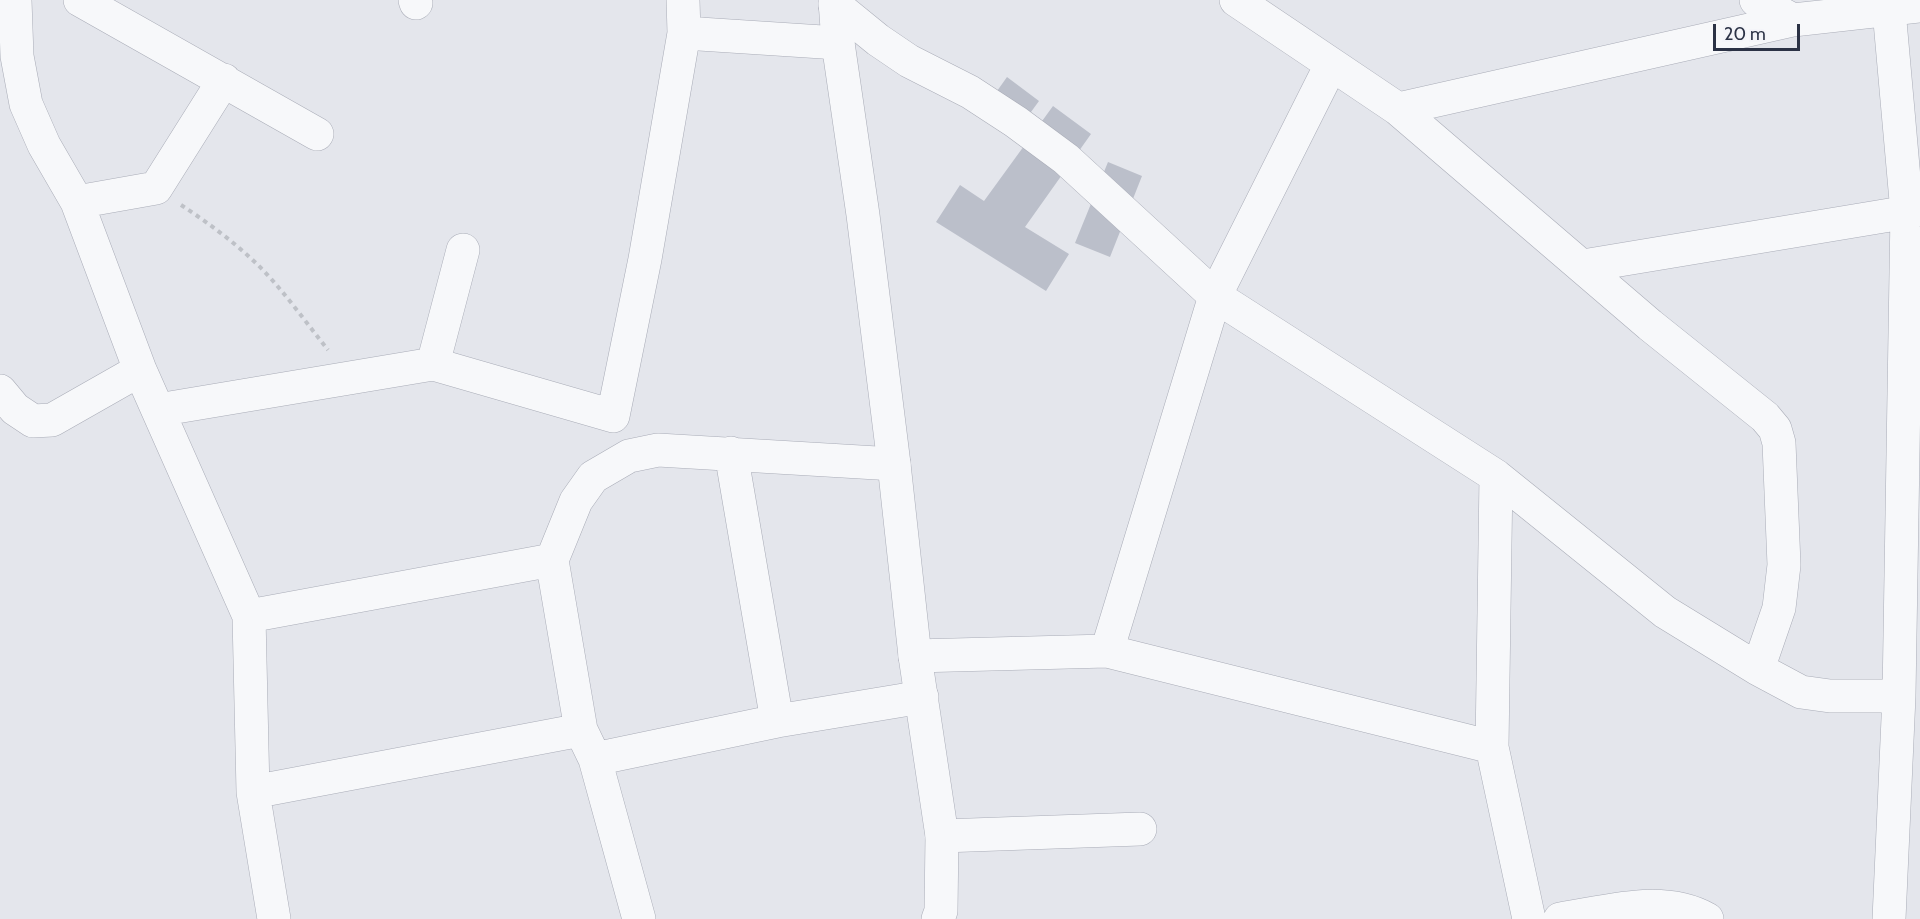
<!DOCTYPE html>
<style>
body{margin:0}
#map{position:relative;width:1920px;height:919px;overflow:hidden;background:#e4e6ec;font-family:Cabin,sans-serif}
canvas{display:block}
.scale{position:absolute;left:1713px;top:24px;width:87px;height:27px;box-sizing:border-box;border:3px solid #2b3245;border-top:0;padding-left:8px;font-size:18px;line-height:21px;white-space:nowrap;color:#2b3245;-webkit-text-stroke:4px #f4f5f9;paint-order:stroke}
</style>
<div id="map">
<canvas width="1920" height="919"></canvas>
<div class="scale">20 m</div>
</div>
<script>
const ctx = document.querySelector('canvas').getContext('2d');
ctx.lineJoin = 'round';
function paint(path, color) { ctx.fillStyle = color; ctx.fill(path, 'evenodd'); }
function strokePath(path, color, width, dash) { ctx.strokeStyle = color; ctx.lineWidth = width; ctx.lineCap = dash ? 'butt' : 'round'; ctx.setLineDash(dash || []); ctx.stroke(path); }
paint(new Path2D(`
 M1007 77 1039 101 1012 138 980 115Z
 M1053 106 1091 134 1025 227 1069 254 1046 291 936 222 960 185 984 201Z
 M1108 162 1142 176 1110 257 1075 243Z`), '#bbbfca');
const minor = new Path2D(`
 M15 0 17 56 26 104 44 145 77 202 140 370 249 616 253 792 274 919
 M80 0 317 134
 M415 0 416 3
 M1236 0 1398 109 1650 325 1765 417 1775 429 1779 443 1784 565 1779 608 1758 669
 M1756 0 1793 20
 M835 5 878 40 909 61 970 92 1016 122 1066 159 1215 296 1496 476 1665 612 1758 669 1801 692 1830 696H1899
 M1889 10 1907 212 1899 696 1889 919
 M684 33 838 43
 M1398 109 1793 20 1920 6
 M77 202 156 188 224 80
 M1583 266 1920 210
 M433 364 463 250
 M0 391 15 409 33 421 52 420 140 370
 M158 410 433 364 613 416 645 259 684 33 683 0
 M731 453 777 721
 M1496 476 1492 747 1529 919
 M249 616 552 560
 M1107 651 1492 747
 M915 656 1107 651 1215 296 1331 65
 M595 759 777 721 922 697
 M253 792 581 730
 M942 836 1140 829
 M639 919 595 759 581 730 552 560 576 501 593 477 629 456 658 450 894 464
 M1560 919C1607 912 1663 894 1707 919`);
const tertiary = new Path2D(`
 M835 0 838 43 863 215 894 464 915 656 942 836 941 911 938 919`);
strokePath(minor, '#a9acb7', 34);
strokePath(tertiary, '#a9acb7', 34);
strokePath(new Path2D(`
 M181 205C216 228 252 255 279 288 296 308 312 330 328 350`), '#bec1c7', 4, [4.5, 4.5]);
strokePath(minor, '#f7f8fa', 33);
strokePath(tertiary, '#f7f8fa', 33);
</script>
